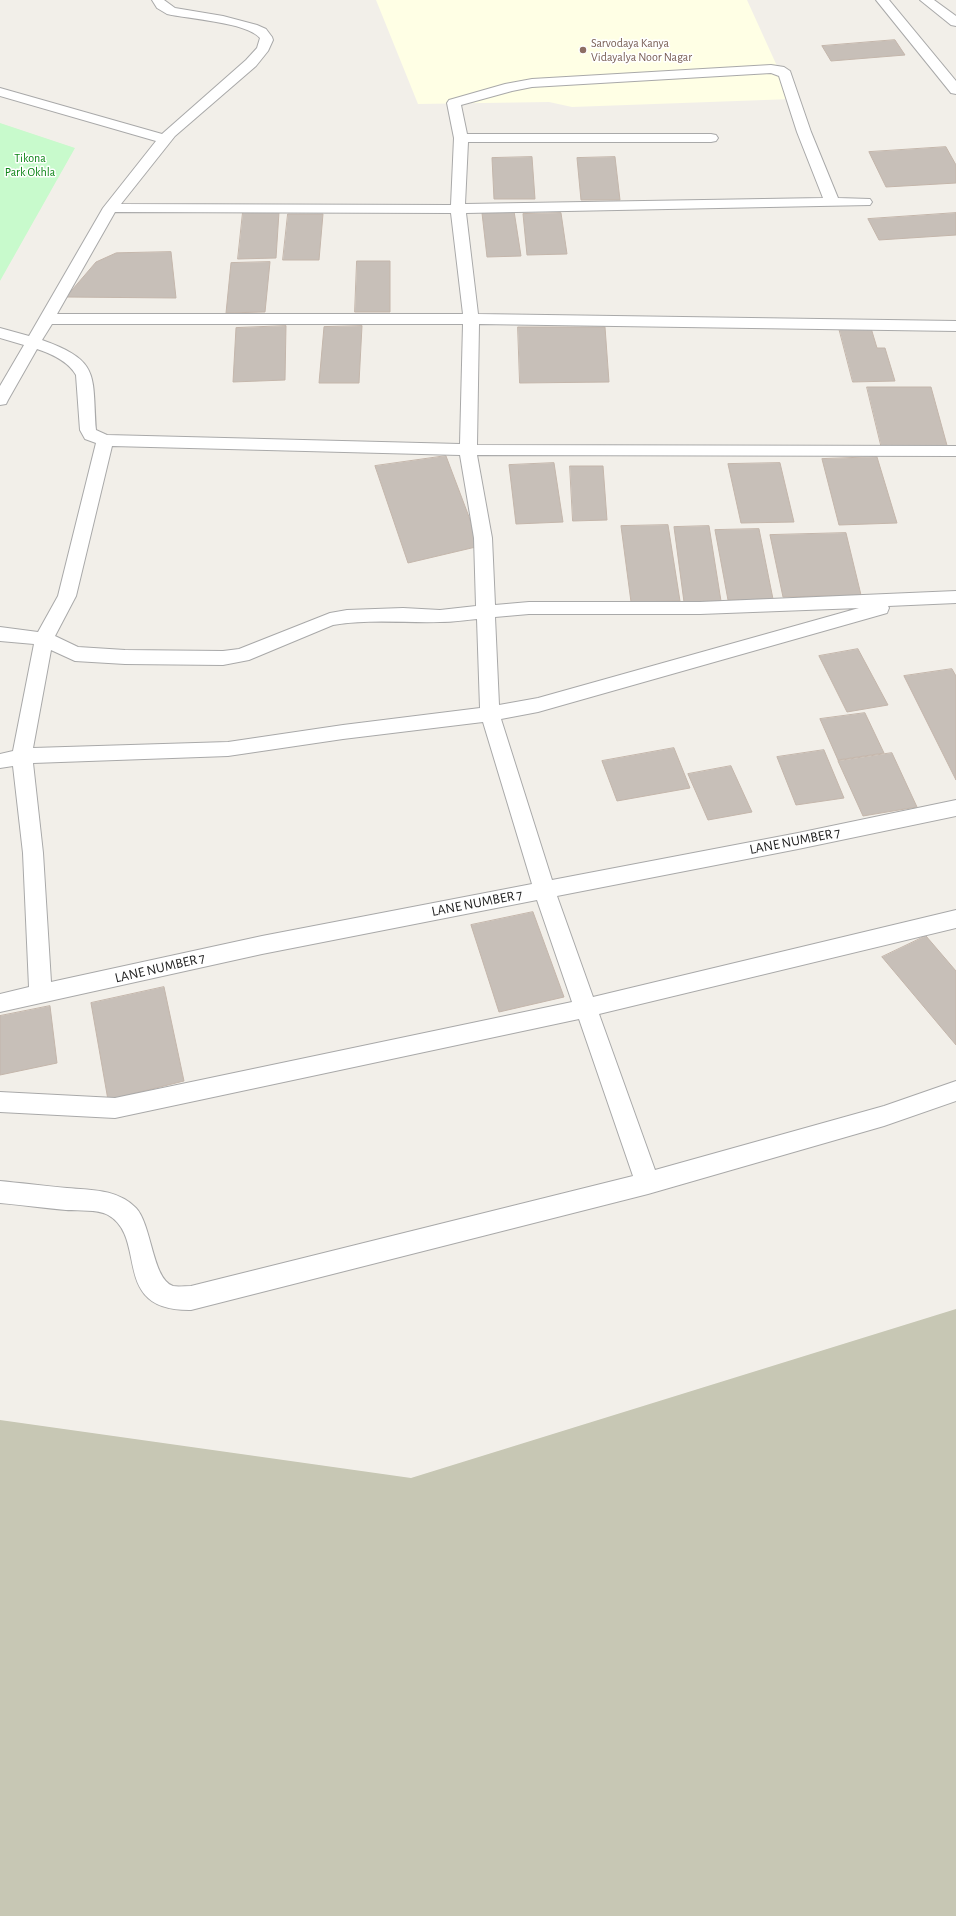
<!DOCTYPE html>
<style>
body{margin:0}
canvas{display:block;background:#f2efe9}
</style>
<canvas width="956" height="1916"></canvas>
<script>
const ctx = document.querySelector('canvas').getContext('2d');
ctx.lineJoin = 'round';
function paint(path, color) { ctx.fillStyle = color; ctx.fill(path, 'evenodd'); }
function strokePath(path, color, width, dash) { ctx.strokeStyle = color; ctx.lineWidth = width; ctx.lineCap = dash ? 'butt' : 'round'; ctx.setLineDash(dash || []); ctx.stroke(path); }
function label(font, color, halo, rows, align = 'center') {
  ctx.font = font + ' "Alegreya Sans",sans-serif'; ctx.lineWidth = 3; ctx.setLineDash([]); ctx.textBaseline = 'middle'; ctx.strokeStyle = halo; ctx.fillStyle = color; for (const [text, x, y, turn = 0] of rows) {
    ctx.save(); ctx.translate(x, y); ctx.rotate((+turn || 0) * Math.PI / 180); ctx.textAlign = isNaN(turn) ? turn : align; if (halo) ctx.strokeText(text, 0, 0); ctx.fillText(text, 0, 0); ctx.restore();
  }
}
paint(new Path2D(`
 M376 0H747L792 99 572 107 549 102 418 104Z`), '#ffffe5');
paint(new Path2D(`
 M956 1309V1916H0V1420L411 1478Z`), '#c7c7b4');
paint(new Path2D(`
 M0 123 75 148 0 281Z`), '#c8facc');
const building = new Path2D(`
 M895 40 905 55 831 61 822 46Z
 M946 147 956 165V183L886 187 869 152Z
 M532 157 535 199H494L492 158Z
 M615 157 620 200H581L577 158Z
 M514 211 521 256 487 257 482 213Z
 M243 212H279L276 258 238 259Z
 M561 213 567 254 527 255 523 214Z
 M956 213V235L879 240 868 219Z
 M288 214H323L319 260H283Z
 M171 252 176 298 66 297 96 262 116 253Z
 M357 261H390V312H355Z
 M270 262 265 312 226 313 231 263Z
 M286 326 285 380 233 382 236 328Z
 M362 326 359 383H319L324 327Z
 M518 327H605L609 382 520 383Z
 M839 328H871L877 348H885L895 381 853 382Z
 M867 387H931L948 449H882Z
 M446 456 480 546 408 563 375 466Z
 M877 457 897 523 839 525 822 459Z
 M554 463 563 522 516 524 509 465Z
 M780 463 794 522 741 523 728 464Z
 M570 466H603L607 520 573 521Z
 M668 525 680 601 631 602 621 526Z
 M709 526 721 601 684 602 674 527Z
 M759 529 773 599 728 600 715 530Z
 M846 533 861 595 783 597 770 535Z
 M858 649 888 705 847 712 819 656Z
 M952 669 956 676V780L904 676Z
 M865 713 884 753 838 760 820 719Z
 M674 748 690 788 617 801 602 761Z
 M824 750 844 798 796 805 777 757Z
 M892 753 917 807 863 816 838 761Z
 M731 766 752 812 708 820 688 774Z
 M533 912 564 997 499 1012 471 925Z
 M926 936 956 971V1045L882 957Z
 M164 987 184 1081 108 1100 91 1003Z
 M50 1006 57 1063 0 1075V1016Z`);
paint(building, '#c7bfb8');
strokePath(building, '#c4b6ab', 1);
const minor = new Path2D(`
 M152 0H164L175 8 223 16 257 25 266 29 272 37 273 40 268 51 256 66 175 136 121 204 451 205 454 138 447 103 449 100 505 84 532 79 771 65 784 67 790 71 811 132 838 198 870 199 872 202 870 205 466 213 478 314 956 321V331L479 324 477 445 956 446V456L477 455 492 538 495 605 529 602H700L956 591V603L888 606 889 608 887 613 538 712 501 719 552 880 798 833 956 800V816L798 849 557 896 593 997 956 910V928L599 1014 655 1170 884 1106 956 1081V1101L884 1126 648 1194 191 1310C109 1311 149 1238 108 1215 97 1209 79 1211 66 1210 44 1208 22 1205 0 1203V1181C22 1183 45 1186 67 1188 90 1190 118 1189 136 1208 152 1225 152 1279 173 1286 178 1287 185 1286 191 1286L633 1176 579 1019 115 1118 0 1112V1092L115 1098 572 1002 537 900 262 954 0 1012V994L29 987 23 853 13 766 0 768V754L13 751 34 644 0 641V627L38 632 58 596 96 443 85 439 80 430 76 375C68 361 52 354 37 349L8 400 6 404 0 405V386L24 345 0 338V328L29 336 103 208 156 141 0 96V88L162 134 246 60 257 48 260 38C246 22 188 19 167 14L157 8ZM771 73 779 76 797 132 823 198 465 204 468 142H711L716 141 718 138 716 135 711 134H467L461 105 512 91 532 87ZM115 212 451 213 463 314H57ZM52 324H463L460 444 107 435 96 430C92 375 101 361 42 340ZM112 446 460 455 474 538 476 606 440 610 403 608 347 610 330 613 239 649 223 651 125 650 78 647 55 636 76 596ZM859 608 538 698 499 705 495 617 529 614H700ZM477 619 480 708 343 725 228 742 33 748 51 650 75 661 125 664 223 665 249 660 333 625C369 619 404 623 440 622 452 622 465 620 477 619ZM483 722 532 884 262 936 51 982 43 853 33 763 228 756 343 739Z
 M876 0H889L956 81V94L951 93Z
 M920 0H934L956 16V26L951 25Z`);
strokePath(minor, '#a9a9a9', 2);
paint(minor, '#fff');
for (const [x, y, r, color] of [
 [583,50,4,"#8d6e63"]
]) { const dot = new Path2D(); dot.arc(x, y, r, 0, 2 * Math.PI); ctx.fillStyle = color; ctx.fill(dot); strokePath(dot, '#fff', 1.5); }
label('12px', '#785e54', '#fff', [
 ["Sarvodaya Kanya",591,43],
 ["Vidayalya Noor Nagar",591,57]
], 'left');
label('12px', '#0c8416', '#fff', [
 ["Tikona",30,158],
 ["Park Okhla",30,172]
]);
label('14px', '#222', '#fff', [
 ["LANE NUMBER 7",795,841,-11],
 ["LANE NUMBER 7",477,903,-11],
 ["LANE NUMBER 7",160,968,-13]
]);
</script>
